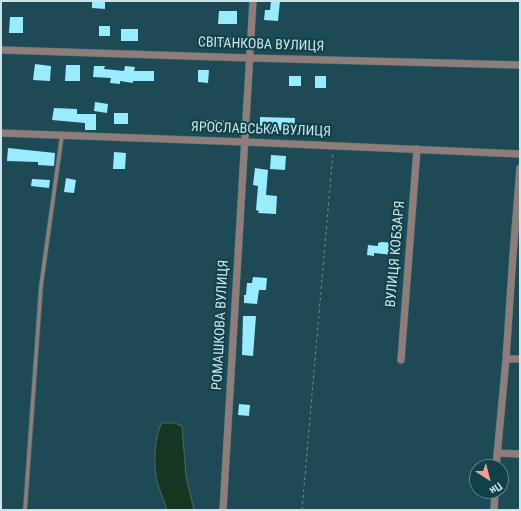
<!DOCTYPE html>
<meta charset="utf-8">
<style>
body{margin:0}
#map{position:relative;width:521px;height:511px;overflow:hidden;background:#1d4a54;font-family:"Roboto Condensed",sans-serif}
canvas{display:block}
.frame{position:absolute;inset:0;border:2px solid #cde5ea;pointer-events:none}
.north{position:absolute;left:469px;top:459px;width:40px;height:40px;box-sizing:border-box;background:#104049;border:1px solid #5c8289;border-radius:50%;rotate:144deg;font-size:11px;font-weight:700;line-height:16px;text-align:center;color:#cde5ea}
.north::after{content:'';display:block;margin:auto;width:14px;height:18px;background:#f49e8a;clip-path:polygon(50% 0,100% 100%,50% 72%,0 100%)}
</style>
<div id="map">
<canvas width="521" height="511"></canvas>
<div class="frame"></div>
<div class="north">Пн</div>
</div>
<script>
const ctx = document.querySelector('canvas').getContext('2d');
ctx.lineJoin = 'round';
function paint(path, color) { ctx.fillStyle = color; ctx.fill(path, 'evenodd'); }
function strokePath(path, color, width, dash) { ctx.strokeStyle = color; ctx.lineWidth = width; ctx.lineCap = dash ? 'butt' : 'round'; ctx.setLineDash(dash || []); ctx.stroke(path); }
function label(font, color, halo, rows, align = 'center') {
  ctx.font = font + ' "Roboto Condensed",sans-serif'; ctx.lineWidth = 4; ctx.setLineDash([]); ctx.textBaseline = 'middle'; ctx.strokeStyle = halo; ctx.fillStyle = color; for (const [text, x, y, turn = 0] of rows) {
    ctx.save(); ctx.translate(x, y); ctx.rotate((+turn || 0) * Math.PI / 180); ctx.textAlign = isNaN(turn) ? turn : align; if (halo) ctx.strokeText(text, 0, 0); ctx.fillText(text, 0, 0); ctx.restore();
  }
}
const water = new Path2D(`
 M162 423H175L182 426 186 476 194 510H167C164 499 158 488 156 477 154 463 154 435 162 423Z`);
paint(water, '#163822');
strokePath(water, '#4d6c5e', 1);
paint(new Path2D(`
 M92 1H105V9L92 8Z
 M271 1H280L278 21 264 20 265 10H270Z
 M219 11H237V24H218Z
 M10 17H23V33H9Z
 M99 26H110V36H99Z
 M121 29H138V41H121Z
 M200 36 240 38V47L200 46Z
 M35 64 51 66 50 81 33 80Z
 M66 65H80V81H65Z
 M94 66H105L104 69 124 71 125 66 135 67 134 71H154V81H133V83L120 81V84L110 83 111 78 93 77Z
 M198 70H209L208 83 198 82Z
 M289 76H301V86H289Z
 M315 76H326V88H315Z
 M95 102 108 104 107 113 94 111Z
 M54 108 77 109V114H96V130H85V123L52 120Z
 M114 113H128V124H114Z
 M260 117 295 118 294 131 260 130Z
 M203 120 228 121 227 129 203 128Z
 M8 148 55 153 54 166 38 165V162L7 161Z
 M114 152 126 153 125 169H113Z
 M271 155 286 156 285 170 270 169Z
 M255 168 268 170 266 195 277 196 276 214 258 213 259 211 256 210 258 186 253 185Z
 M66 178 76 180 74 193 64 192Z
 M32 179 50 180 49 188 31 186Z
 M382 242 394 243 393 255 374 253V256L367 255 368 245 378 246V243Z
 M253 277 267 278 266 290H259L257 304 244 303V295H246L247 283H252Z
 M243 316H256L253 356 242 355Z
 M239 404 250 405 249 416 238 415Z`), '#99ecff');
const service = new Path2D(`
 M25 510 41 286 62 135`);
const minor = new Path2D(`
 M1 50 250 58 520 65
 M1 133 246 142 520 154
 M506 359H520
 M401 360 417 149
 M497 453 520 454
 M496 467 506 359 513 255 520 168
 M223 510 253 1
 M494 510 495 491`);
strokePath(service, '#406972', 5);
strokePath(minor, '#406972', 8);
strokePath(new Path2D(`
 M302 510 333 152`), '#6a8e96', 1, [3, 3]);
strokePath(service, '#8f7d79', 3.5);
strokePath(minor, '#8f7d79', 7);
label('14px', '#cde5ea', '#104049', [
 ["СВІТАНКОВА ВУЛИЦЯ",261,45,2],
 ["ЯРОСЛАВСЬКА ВУЛИЦЯ",261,130,2],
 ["ВУЛИЦЯ КОБЗАРЯ",396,254,-85],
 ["РОМАШКОВА ВУЛИЦЯ",221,325,-87]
]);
</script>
